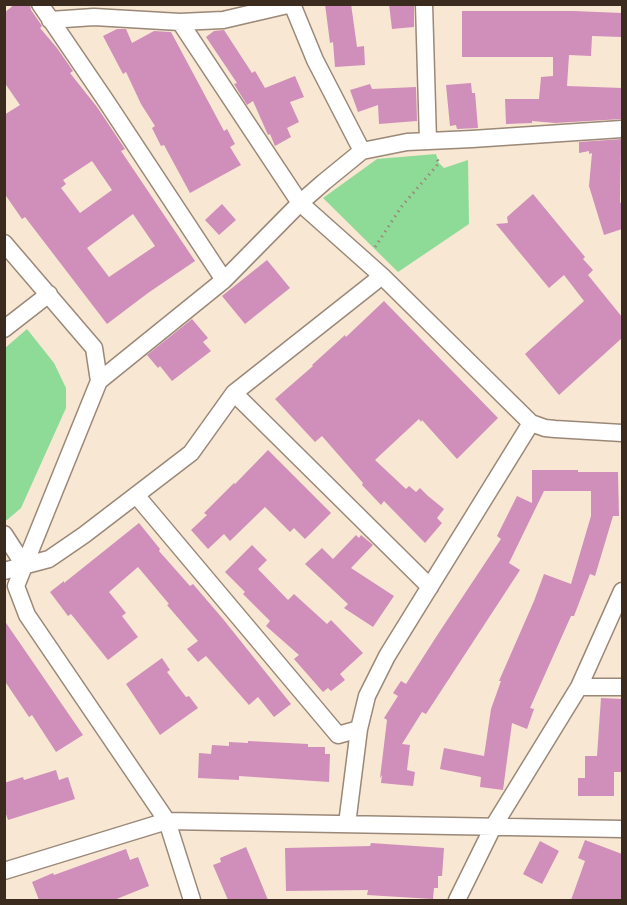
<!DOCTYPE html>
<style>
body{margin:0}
#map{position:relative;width:627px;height:905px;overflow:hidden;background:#f8e7d2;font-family:Itim,sans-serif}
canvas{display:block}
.frame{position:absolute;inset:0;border:6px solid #3b2a1e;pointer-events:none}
</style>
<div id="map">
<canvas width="627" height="905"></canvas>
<div class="frame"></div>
</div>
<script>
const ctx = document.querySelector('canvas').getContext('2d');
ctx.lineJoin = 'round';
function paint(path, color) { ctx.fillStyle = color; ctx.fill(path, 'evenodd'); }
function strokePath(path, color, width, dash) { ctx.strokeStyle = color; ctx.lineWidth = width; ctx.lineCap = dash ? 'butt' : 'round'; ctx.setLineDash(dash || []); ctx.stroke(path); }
paint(new Path2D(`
 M436 154 439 163 444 168 468 160 469 224 398 272 323 198 377 159Z
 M27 329 54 363 66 388V408L21 508 7 520H4L5 348Z`), '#8edb98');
paint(new Path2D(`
 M15 4H30L31 10 40 23 42 26 40 28 57 48 73 71 70 73 97 107 125 149 121 151 195 261 148 293 107 324 25 217 22 219 4 193V115L20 105 4 82V13ZM92 161 112 190 80 213 61 188 66 184 63 180ZM133 214 155 246 109 277 87 248Z
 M325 4H351L357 47 364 46 365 65 335 67 333 42 330 43Z
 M389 4H414V27L392 29Z
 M462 11H573L622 13V37L592 36 591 56 569 55 567 86 622 88V119L555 123 532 121V123L506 124 505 99H539L541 77 553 76V57H462Z
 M117 29H126L132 43 154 31 171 32 224 131 227 129 235 144 230 147 241 165 190 193 164 145 161 146 152 128 155 126 141 104 126 72 123 74 103 36Z
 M224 30 252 73 255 71 265 88 295 76 304 97 290 102 299 122 287 128 291 137 275 146 270 134 268 135 253 101 247 105 234 84 237 83 206 37 214 31Z
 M471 83 472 93H475L478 128 457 129 456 125 450 126 446 85Z
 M370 84 372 89 416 87 417 121 379 124 378 105 358 112 350 90Z
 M622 139V150L621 151 620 203 622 202V229L604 235 589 186 592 153 589 154V151L579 153V142Z
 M533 194 585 257 583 259 593 270 588 275 622 317V338L559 395 525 354 584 301 564 275 549 288 496 224 508 223 507 217Z
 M222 204 236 220 219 235 205 220Z
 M267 260 290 288 245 324 222 296Z
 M384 301 498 418 457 459 422 420 421 422 419 419 375 460 406 489 409 486 416 492 420 488 428 496 444 509 437 518 442 523 425 543 384 501 381 505 362 485 363 483 322 436 315 442 275 399 313 366 312 365 345 335 346 337Z
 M192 319 208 338 203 342 211 351 172 381 160 366 158 368 147 355Z
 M268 450 331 513 305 539 294 528 290 532 265 507 230 541 224 534 208 549 191 530 207 515 204 513 234 483 235 484Z
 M532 470H578V472H618L619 516H613L595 576 590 574 574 616H571L530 708 534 709 527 729 512 723 503 790 480 787 481 777 440 769 444 748 484 756 491 709 501 681H499L534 601 544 574 571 584 591 516V491H544L509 563 520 570 426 714 422 712 402 744 410 745 407 770 415 772 413 786 381 783 382 775 380 778 387 720 384 718 398 696 393 693 401 681 406 684 438 634 501 539 497 536 517 496 532 503Z
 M139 523 160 549 159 551 190 586 193 584 223 619 291 704 274 717 258 697 249 705 206 656 198 662 187 649 198 641 167 605 169 604 138 567 109 592 126 613 122 616 138 637 108 660 71 614 68 616 50 592 64 581V583Z
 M356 535 359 538 361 535 373 545 351 568 394 596 373 627 344 608 348 604 305 564 322 548 333 559Z
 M252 545 267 560 258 569 288 600 294 594 327 624 331 620 363 653 340 674 345 680 331 691 328 688 323 692 294 659 299 655 266 626 270 621 243 594 245 592 225 572Z
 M4 620 83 735 56 752 32 715 29 717 4 680Z
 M162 658 170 670 167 672 186 697 189 696 198 708 160 735 126 684Z
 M601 698 622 699V772H614V796H578V778H585V756H597Z
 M248 741 308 744V747H325V754H330L329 782 239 776V780L198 778 199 753 211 754 212 745 229 746V742L248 743Z
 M56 770 59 780 68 777 75 799 8 820 4 808V783L23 777 24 780Z
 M585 840 622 854V900H571L585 861 578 858Z
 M540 841 559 851 542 884 523 874Z
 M371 843 444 848 442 876H438V888H434L433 899 367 895 368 890 286 891 285 848 370 846Z
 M246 847 259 878 268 900H228L213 865 221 862 220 858Z
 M126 849 130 860 138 857 149 886 114 900H39L32 882 53 873 54 875Z`), '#d08eba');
const minor = new Path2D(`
 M40 4 106 101 224 280
 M424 4 428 141
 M50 20 94 17 180 22 223 20 292 4 315 60 362 151
 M180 22 300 203 382 276 531 423 545 428 555 429 622 433
 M4 243 94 348 99 381 16 586 27 615 167 821 192 900
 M4 329 49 294
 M99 381 224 280 300 203 324 182 362 151 407 142 472 139 622 129
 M234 393 430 587
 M136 495 338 735 359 729
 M4 534 24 565
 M4 571 49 559 84 535 191 453 234 393 382 276
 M579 687H622
 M347 824 359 729 367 696 387 656 531 423
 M4 871 167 821 622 829
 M457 900 493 827 579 687 622 591`);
strokePath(minor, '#9a8878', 19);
strokePath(new Path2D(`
 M375 247 402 206 439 163 437 159`), '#9a8878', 3, [1.5, 4.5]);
strokePath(minor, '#fff', 16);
</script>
